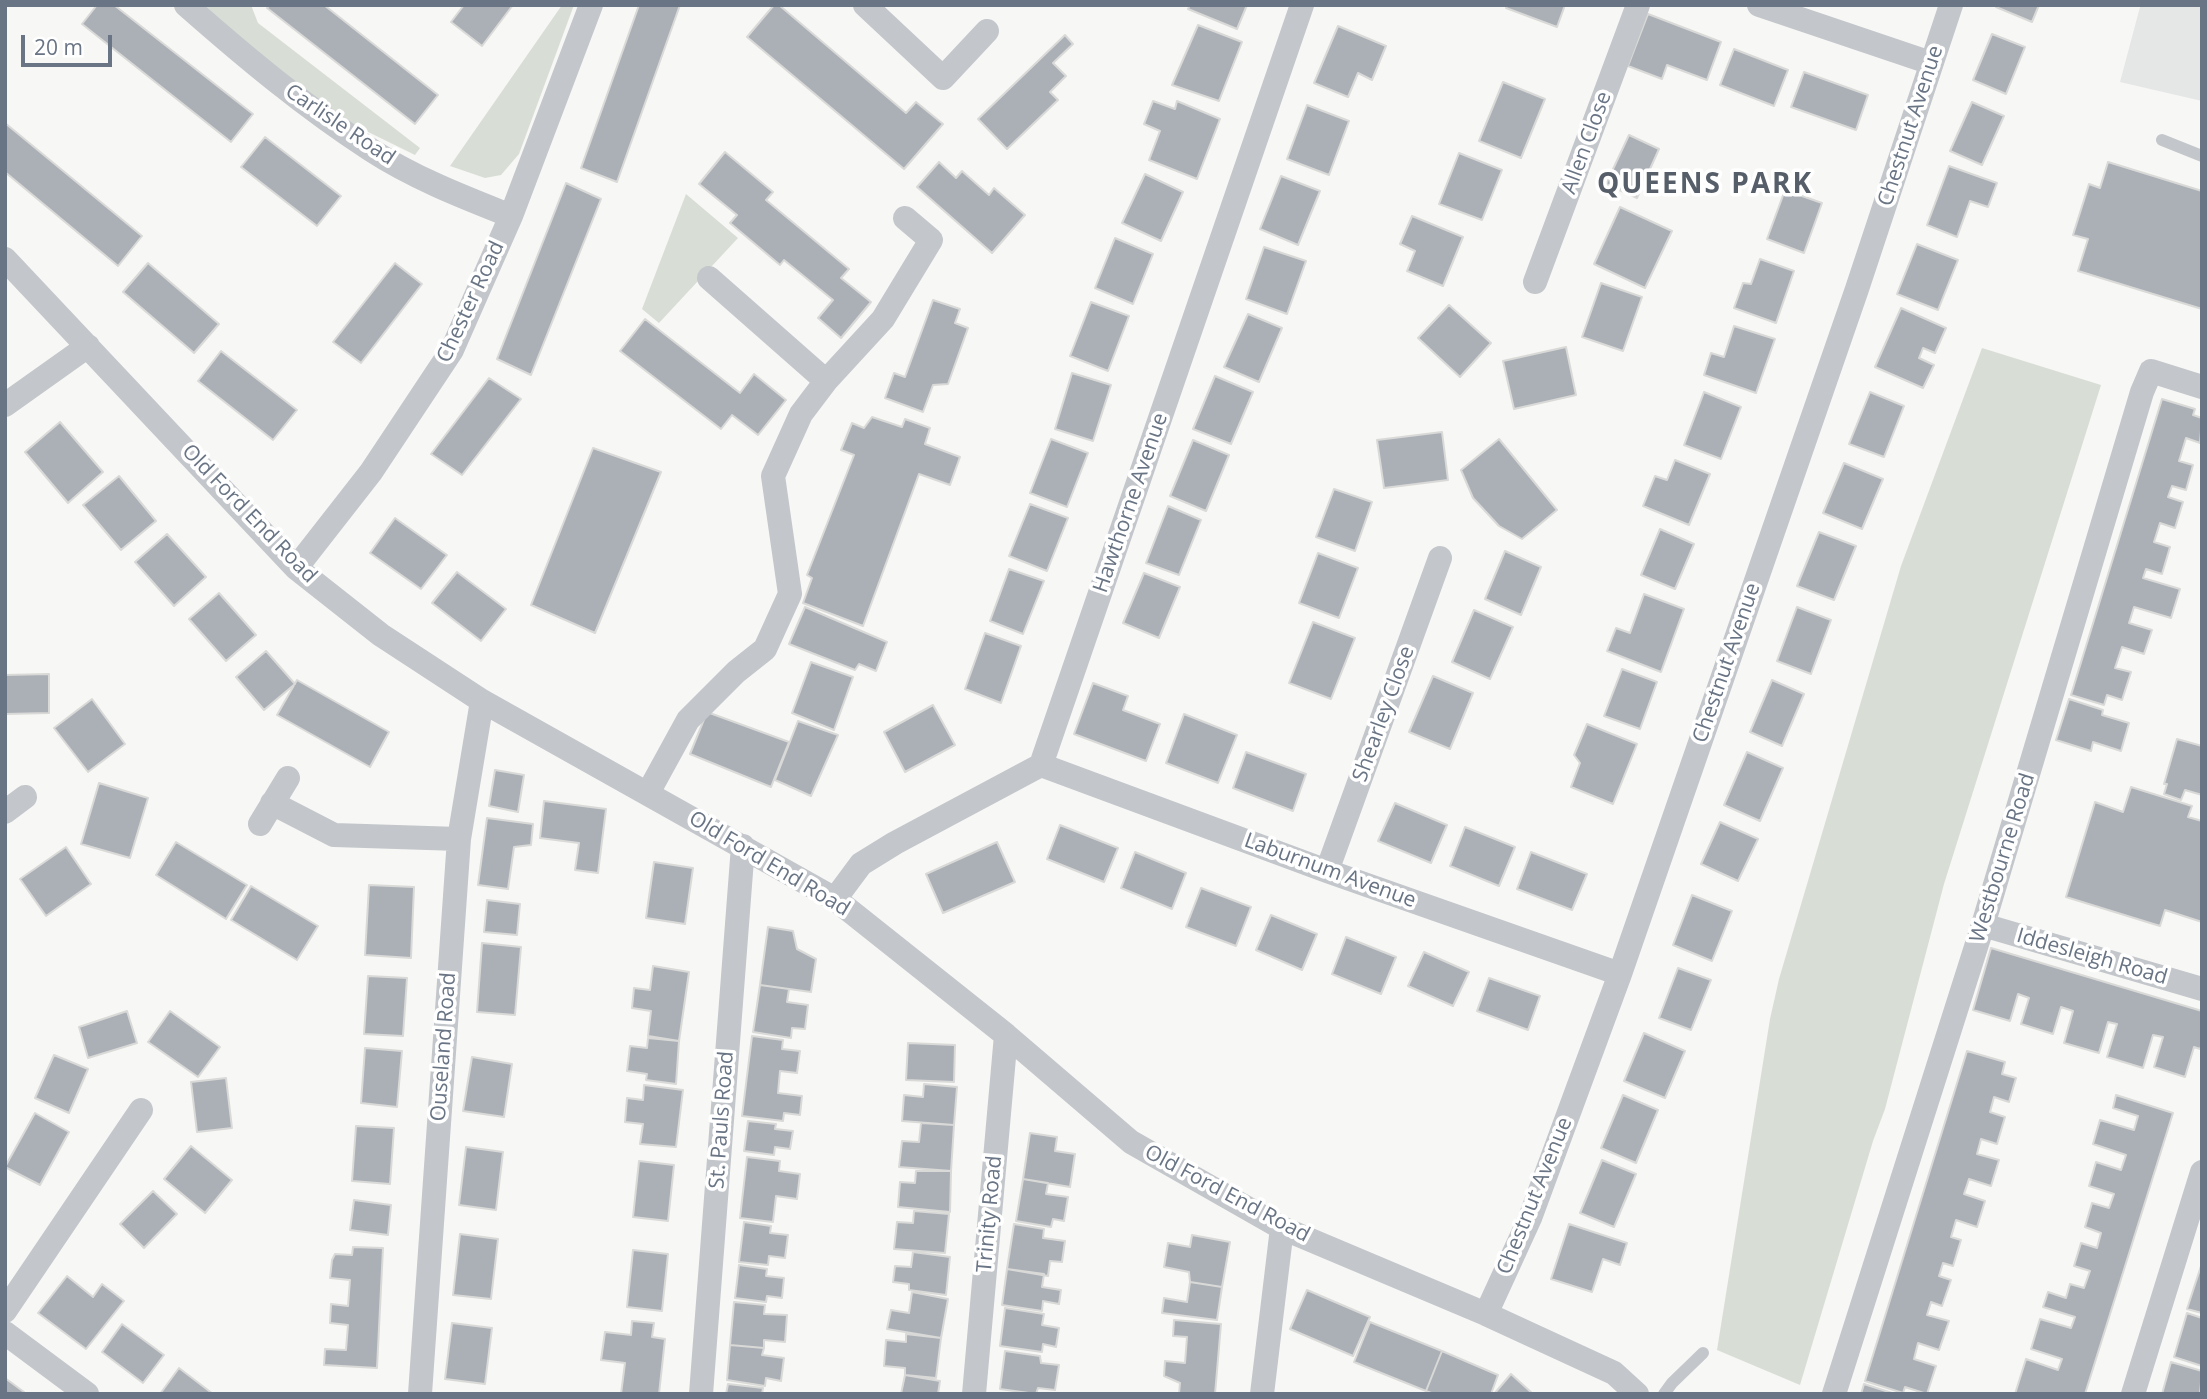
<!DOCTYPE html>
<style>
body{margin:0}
#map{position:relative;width:2207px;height:1399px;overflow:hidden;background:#f7f7f5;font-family:"Open Sans",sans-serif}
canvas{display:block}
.frame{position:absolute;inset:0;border:7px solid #697484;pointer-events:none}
.scale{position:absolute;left:21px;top:35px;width:91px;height:32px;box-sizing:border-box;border:4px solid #697484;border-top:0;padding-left:9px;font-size:21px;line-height:24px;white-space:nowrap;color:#697484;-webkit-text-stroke:5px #fff;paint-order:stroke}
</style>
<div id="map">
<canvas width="2207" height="1399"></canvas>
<div class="frame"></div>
<div class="scale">20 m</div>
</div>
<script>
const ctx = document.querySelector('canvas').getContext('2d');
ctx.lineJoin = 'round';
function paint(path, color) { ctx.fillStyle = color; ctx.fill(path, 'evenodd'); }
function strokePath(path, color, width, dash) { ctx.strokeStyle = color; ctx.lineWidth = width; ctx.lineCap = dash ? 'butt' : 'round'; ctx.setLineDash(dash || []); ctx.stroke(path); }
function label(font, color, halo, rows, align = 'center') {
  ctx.font = font + ' "Open Sans",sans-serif'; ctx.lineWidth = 7; ctx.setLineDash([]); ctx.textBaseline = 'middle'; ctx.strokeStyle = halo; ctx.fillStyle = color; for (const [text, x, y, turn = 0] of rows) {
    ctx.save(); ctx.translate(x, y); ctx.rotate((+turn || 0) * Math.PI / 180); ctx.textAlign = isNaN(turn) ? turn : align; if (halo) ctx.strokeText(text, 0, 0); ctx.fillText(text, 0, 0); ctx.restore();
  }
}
paint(new Path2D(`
 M2148 5H2202V101L2120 82 2140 7Z`), '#e5e6e6');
paint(new Path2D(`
 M202 5H251L258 23 420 148 415 155 354 125 284 79Z
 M562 5H574L519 154 501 175 485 178 450 166Z
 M686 194 738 238 659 323 642 309Z
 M1982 348 2101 385 1944 884 1885 1109 1873 1141 1800 1385 1717 1350 1770 1019 1779 979 1901 566Z`), '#d8ded6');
const building = new Path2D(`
 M97 5H114L253 114 231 142 82 24Z
 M270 5H324L438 95 415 124 267 8Z
 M464 5H513L482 46 451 22Z
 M639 5H680L617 182 581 168Z
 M774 5H779L906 113 916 102 943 124 904 169 747 37Z
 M1190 5H1247L1237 29 1188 9Z
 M1507 5H1565L1557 27 1506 8Z
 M1997 5H2039L2032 22 1996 7Z
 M1648 14 1721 42 1707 80 1667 65 1662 79 1628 66Z
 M1198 25 1242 42 1219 101 1172 85Z
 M1338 26 1386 46 1372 80 1358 73 1348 97 1314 83Z
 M1992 34 2025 47 2006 94 1973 80Z
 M1065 35 1073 44 1053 63 1066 76 1050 92 1058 100 1007 149 978 119Z
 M1734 49 1788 70 1774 106 1720 85Z
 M1804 72 1868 95 1856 130 1791 107Z
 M1503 82 1545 99 1521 158 1479 141Z
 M1153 101 1175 109 1177 101 1220 119 1197 179 1149 160 1160 131 1144 124Z
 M1972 102 2004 116 1982 165 1950 151Z
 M1307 105 1349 121 1329 175 1287 159Z
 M5 123 142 236 118 266 5 172Z
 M1629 135 1659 149 1637 198 1606 184Z
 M265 137 341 196 317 226 241 167Z
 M725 152 773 192 766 200 849 269 841 278 871 302 841 338 818 318 833 300 784 260 780 265 730 223 737 215 699 184Z
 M1459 153 1502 170 1482 220 1439 204Z
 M939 162 956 178 962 171 989 195 994 188 1025 215 992 253 917 187Z
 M2108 162 2202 191V309L2078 271 2088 239 2073 235 2089 184 2100 188Z
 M1949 166 1997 183 1988 207 1970 201 1957 237 1927 225Z
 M1145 174 1183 192 1161 241 1122 223Z
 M1281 176 1320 191 1298 245 1260 229Z
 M566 183 601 199 531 375 497 359Z
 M1785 190 1822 203 1804 253 1767 239Z
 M1620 207 1672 231 1645 288 1594 264Z
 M1412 216 1463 237 1443 286 1407 271 1415 251 1400 244Z
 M1115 238 1153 254 1133 304 1095 288Z
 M1917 244 1958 260 1938 310 1897 294Z
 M1264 247 1306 261 1287 314 1246 299Z
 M1760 259 1794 271 1776 323 1734 308 1743 283 1751 284Z
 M148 263 219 324 194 353 123 292Z
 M395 263 422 284 361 363 333 342Z
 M1601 283 1642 297 1623 351 1582 337Z
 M933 300 960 309 955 323 968 328 948 384 933 385 923 412 885 398 894 373 905 377Z
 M1091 302 1129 316 1108 371 1070 356Z
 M1449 305 1491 343 1460 377 1418 338Z
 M1901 308 1946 328 1935 353 1923 348 1919 358 1934 365 1923 388 1875 367Z
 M1248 314 1282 328 1259 382 1224 367Z
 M645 319 740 393 754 374 786 400 758 435 732 415 721 429 620 351Z
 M1734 326 1775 339 1756 393 1704 375 1711 353 1724 357Z
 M1566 347 1576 395 1514 409 1503 361Z
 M221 351 297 410 273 440 198 381Z
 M1072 373 1111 385 1093 441 1055 429Z
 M1215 376 1253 392 1231 444 1193 429Z
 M489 378 521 399 462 475 431 454Z
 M1704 392 1741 407 1721 459 1684 445Z
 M1870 392 1904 406 1884 457 1849 444Z
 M2162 399 2195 409 2193 415 2202 418 2200 443 2186 438 2179 461 2193 465 2186 490 2172 486 2168 497 2183 502 2175 528 2160 523 2154 542 2170 547 2162 574 2146 569 2143 578 2180 589 2171 618 2134 607 2129 623 2152 630 2144 654 2122 647 2115 668 2131 672 2122 700 2107 695 2104 705 2071 695Z
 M872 417 902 427 905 419 930 428 925 444 960 457 950 485 919 474 863 626 803 603 812 578 807 575 854 455 841 450 852 423 864 428Z
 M60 422 103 472 68 503 25 452Z
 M1442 432 1448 480 1384 488 1377 440Z
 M1051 439 1088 453 1067 507 1030 493Z
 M1499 439 1557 510 1522 539 1499 526 1473 498 1461 470Z
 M1193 440 1229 455 1206 511 1170 496Z
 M593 448 661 472 595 633 531 605Z
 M1675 460 1710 474 1689 525 1643 506 1655 476 1667 480Z
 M1844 463 1883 479 1862 529 1823 513Z
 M119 476 156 521 121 550 83 505Z
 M1334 489 1372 502 1355 551 1316 537Z
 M1030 504 1068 518 1047 571 1009 556Z
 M1168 506 1201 520 1179 575 1146 563Z
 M395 518 447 555 421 589 370 553Z
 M1660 529 1694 544 1675 589 1641 575Z
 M1819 532 1856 546 1834 600 1797 586Z
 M167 534 206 577 174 606 135 562Z
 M1505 551 1541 567 1521 615 1485 599Z
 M1318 553 1358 568 1339 618 1299 603Z
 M1009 569 1044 581 1023 634 990 621Z
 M457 572 506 609 481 641 432 603Z
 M1144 573 1180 587 1159 638 1123 623Z
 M219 593 256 635 226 661 189 619Z
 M1644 594 1684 609 1661 672 1607 651 1616 628 1630 633Z
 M805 607 887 642 876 671 859 664 855 670 789 644Z
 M1797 607 1831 620 1811 674 1777 661Z
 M1474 610 1513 627 1490 679 1452 662Z
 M1313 622 1355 638 1331 699 1289 683Z
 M985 633 1021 646 1001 703 965 689Z
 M266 651 295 684 264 710 236 677Z
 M811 662 853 677 834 730 792 713Z
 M1622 669 1657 682 1640 729 1604 716Z
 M49 674V713L5 714V675Z
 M1433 676 1473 693 1450 749 1409 732Z
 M297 680 389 732 370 767 277 715Z
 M1772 680 1804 694 1782 746 1750 732Z
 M1093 683 1128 696 1123 710 1160 724 1146 761 1074 734Z
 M92 699 125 744 88 772 54 728Z
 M2069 699 2103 710 2102 715 2129 723 2121 751 2093 742 2091 751 2056 740Z
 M933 705 955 745 905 772 884 732Z
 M707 712 789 742 771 787 690 754Z
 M1184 714 1237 735 1218 783 1166 763Z
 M798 721 838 735 811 796 775 780Z
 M1587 724 1637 744 1613 804 1571 787 1580 763 1574 755Z
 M2177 739 2202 746V795L2185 790 2181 800 2164 794 2167 784H2164Z
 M1246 752 1306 774 1293 811 1233 788Z
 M1747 752 1783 768 1760 821 1724 805Z
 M495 770 524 775 518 812 489 806Z
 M99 783 148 798 130 858 81 844Z
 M2131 787 2192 806 2188 817 2202 821V922L2165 910 2160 926 2066 897 2095 802 2123 812Z
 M544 801 606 809 598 873 575 870 579 843 540 838Z
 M1395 803 1447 825 1431 863 1378 841Z
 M487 818 533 824 531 845 514 847 508 889 478 885Z
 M1720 822 1758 839 1738 881 1701 864Z
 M1060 825 1118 848 1104 882 1047 859Z
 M1465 827 1515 847 1499 886 1450 866Z
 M176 842 247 885 226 919 156 875Z
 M997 842 1015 882 943 913 926 874Z
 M66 847 91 884 46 916 20 879Z
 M1135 852 1186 873 1172 909 1121 888Z
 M1531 852 1587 874 1572 910 1517 889Z
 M654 862 693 868 685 924 646 918Z
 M369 885 414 887 411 958 365 955Z
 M251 886 318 926 297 960 231 920Z
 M1201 888 1251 907 1236 946 1186 927Z
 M1692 895 1732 911 1712 961 1673 945Z
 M487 900 520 904 517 935 484 932Z
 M1271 915 1317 934 1302 970 1256 950Z
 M768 927 793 931 797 949 816 959 811 992 760 985Z
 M1346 937 1396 957 1381 994 1332 974Z
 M482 943 521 947 515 1015 477 1012Z
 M1991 948 2202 1011V1044L2200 1049 2194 1047 2185 1077 2154 1067 2163 1037 2153 1035 2143 1068 2107 1057 2117 1024 2108 1022 2099 1053 2064 1043 2073 1011 2061 1007 2053 1034 2021 1024 2029 998 2018 994 2010 1021 1973 1010Z
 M1424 952 1469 972 1453 1006 1408 986Z
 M653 966 689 972 679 1041 648 1036 651 1011 632 1008 634 988 650 990Z
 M1678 968 1711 980 1691 1030 1659 1018Z
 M368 976 407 978 403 1036 364 1034Z
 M1489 978 1540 996 1528 1030 1477 1011Z
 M760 985 789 989 787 1002 808 1005 805 1029 792 1028 791 1038 753 1032Z
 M127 1011 137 1043 88 1058 79 1027Z
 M170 1011 220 1047 198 1077 148 1042Z
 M1644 1033 1685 1051 1665 1098 1624 1081Z
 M752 1036 783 1040 782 1049 800 1051 797 1073 780 1071 778 1093 802 1096 800 1115 784 1113 783 1121 742 1116Z
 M648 1038 679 1041 676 1084 646 1080 647 1074 627 1071 630 1046 647 1048Z
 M908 1043 955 1045 954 1082 906 1080Z
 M365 1048 402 1051 397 1107 361 1103Z
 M1967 1051 2005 1062 2002 1074 2016 1078 2009 1102 1994 1097 1990 1112 2005 1117 1997 1144 1981 1139 1977 1154 1999 1160 1991 1186 1969 1179 1964 1194 1985 1201 1977 1227 1956 1220 1951 1237 1961 1240 1953 1266 1943 1263 1939 1276 1951 1280 1942 1306 1931 1302 1927 1315 1949 1321 1939 1350 1918 1343 1914 1359 1936 1366 1927 1394 1905 1387 1903 1393 1865 1381Z
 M54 1055 88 1069 69 1113 35 1098Z
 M472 1057 512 1064 504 1117 463 1111Z
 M226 1078 232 1128 197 1132 191 1082Z
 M924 1084 957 1087 954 1125 902 1121 904 1095 923 1097Z
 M644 1085 683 1090 676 1147 640 1144 643 1124 625 1122 627 1098 643 1100Z
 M1623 1095 1658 1110 1636 1163 1601 1148Z
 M2116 1095 2173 1113 2085 1394H2015L2026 1359 2058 1370 2062 1359 2031 1349 2040 1319 2071 1328 2075 1317 2043 1307 2048 1292 2066 1298 2070 1284 2084 1288 2090 1271 2074 1266 2081 1243 2097 1248 2101 1233 2085 1227 2092 1203 2109 1208 2114 1194 2089 1186 2096 1162 2121 1170 2126 1155 2093 1144 2100 1120 2134 1130 2138 1116 2113 1108Z
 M35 1113 69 1132 40 1185 5 1167Z
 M748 1121 776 1124 775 1129 793 1131 790 1149 775 1147 774 1155 744 1151Z
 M921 1123 954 1125 951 1171 899 1167 902 1141 919 1142Z
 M356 1126 394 1128 390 1184 352 1181Z
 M1030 1133 1057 1137 1055 1151 1075 1154 1070 1187 1023 1179Z
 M191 1146 232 1180 205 1213 164 1179Z
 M466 1147 503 1152 496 1210 459 1205Z
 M747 1157 780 1161 779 1171 800 1174 797 1199 776 1196 773 1222 740 1218Z
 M1602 1160 1636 1174 1614 1227 1580 1213Z
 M639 1161 674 1165 668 1221 633 1217Z
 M916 1171H951L950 1212 898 1207 900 1182 915 1183Z
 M1023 1179 1048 1183 1046 1194 1068 1197 1064 1221 1053 1219 1051 1227 1016 1221Z
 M153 1191 177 1214 144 1248 120 1224Z
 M354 1200 391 1205 388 1235 350 1230Z
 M914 1211 949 1214 945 1253 894 1249 897 1222 913 1223Z
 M744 1222 771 1226 770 1233 788 1235 785 1258 769 1256 768 1265 739 1262Z
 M1014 1224 1044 1229 1043 1238 1065 1241 1062 1262 1050 1261 1048 1276 1007 1269Z
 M1569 1224 1627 1243 1620 1265 1603 1259 1592 1292 1551 1279Z
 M460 1234 498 1239 491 1299 453 1295Z
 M1192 1235 1230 1242 1222 1287 1190 1282 1189 1272 1164 1267 1168 1243 1190 1247Z
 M353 1247 383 1248 377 1368 324 1365 325 1349 346 1350 348 1325 330 1323 331 1304 348 1306 350 1280 330 1278 332 1260 335 1254 352 1255Z
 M633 1250 668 1254 662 1311 627 1307Z
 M913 1252 950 1257 946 1295 909 1290V1284L893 1282 895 1266 911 1267Z
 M2202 1263V1313L2187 1309Z
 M739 1265 767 1269 766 1276 784 1278 782 1298 767 1296 766 1302 735 1298Z
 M1007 1269 1044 1274 1042 1287 1061 1290 1059 1304 1043 1301 1042 1311 1002 1305Z
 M67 1276 93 1297 102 1284 124 1301 86 1349 38 1313Z
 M1190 1282 1222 1287 1217 1320 1162 1313 1164 1298 1187 1302Z
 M1307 1290 1370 1317 1353 1356 1290 1329Z
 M912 1292 948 1299 941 1338 887 1329 891 1310 909 1313Z
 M734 1302 765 1305 764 1314 787 1315 785 1342 764 1340V1348L730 1345Z
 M1005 1308 1044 1314 1042 1325 1059 1328 1056 1347 1043 1344 1042 1352 1000 1346Z
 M2187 1313 2202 1318V1366L2174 1357Z
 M1174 1320 1221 1324 1215 1394H1179L1180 1383 1164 1376 1165 1361 1185 1363 1187 1337 1173 1336Z
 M632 1321 654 1323 652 1337 665 1339 659 1394H621L625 1363 601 1360 605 1332 631 1335Z
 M1370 1322 1442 1351 1426 1391 1354 1362Z
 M452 1323 492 1328 485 1384 445 1379Z
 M122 1324 164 1355 143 1383 102 1352Z
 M906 1334 941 1338 936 1378 905 1375V1368L884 1366 886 1340 906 1342Z
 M730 1345 764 1348 762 1355 784 1358 781 1381 766 1378 765 1386 727 1380Z
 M1005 1351 1040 1356 1041 1363 1059 1365 1055 1390 1038 1388 1036 1394 1000 1389Z
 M1442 1351 1498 1375 1491 1394H1434L1426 1391Z
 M2171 1362 2202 1371 2200 1394H2162Z
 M179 1368 213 1394H160Z
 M1511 1374 1533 1394H1494Z
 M905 1375 940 1381 938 1394H901Z
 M5 1378 24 1392 22 1394H5Z
 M728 1384 763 1388 762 1394H726Z
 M1864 1384 1895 1394H1861Z`);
paint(building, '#abb0b7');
strokePath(building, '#d9d9d7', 2);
strokePath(new Path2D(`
 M2162 140 2202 156
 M1664 1394 1672 1383 1703 1353`), '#c3c6ca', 12);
strokePath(new Path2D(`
 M186 5C245 57 305 107 371 150 414 178 463 197 511 216
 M865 5 943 78 987 31
 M1759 5 1931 63
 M5 259 296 568 381 635 482 701 835 899 1006 1035 1131 1142 1282 1228 1486 1314 1614 1373 1637 1394
 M709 278 826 381
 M1535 282 1638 5
 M5 405 88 346
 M296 568 371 472 452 350 511 216 591 5
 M1041 765 1327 871 1620 974
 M648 793 688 720 736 672 765 649 790 594 773 476 801 414 826 381 883 319 931 240 905 218
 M272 803 334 835 459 839
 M5 812 25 797
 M260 824 288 778
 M1327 871 1440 558
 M835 899 861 864 895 843 1041 765 1302 5
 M1983 925 2202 989
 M5 1311 141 1110
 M1486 1314 1530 1218 1620 974 1857 289 1951 5
 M5 1333 87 1394
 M420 1394 459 839 482 701
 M701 1394 743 846
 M974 1394 1006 1035
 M1262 1394 1282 1228
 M1834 1394 1983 925 2142 392 2151 371 2202 387
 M2133 1394 2202 1172`), '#c3c6ca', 24);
label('21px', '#697484', '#fff', [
 ["Carlisle Road",340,125,34],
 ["Chestnut Avenue",1911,126,-72],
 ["Allen Close",1587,143,-70],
 ["Chester Road",471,302,-65],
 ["Hawthorne Avenue",1131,503,-71],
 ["Old Ford End Road",249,514,46],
 ["Chestnut Avenue",1727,663,-71],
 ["Shearley Close",1384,714,-70],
 ["Westbourne Road",2003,858,-73],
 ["Old Ford End Road",769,864,31],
 ["Laburnum Avenue",1330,871,20],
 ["Iddesleigh Road",2092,957,16],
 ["Ouseland Road",444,1047,-86],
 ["St. Pauls Road",722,1120,-86],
 ["Old Ford End Road",1227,1194,28],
 ["Chestnut Avenue",1535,1196,-68],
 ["Trinity Road",990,1214,-85]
]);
ctx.letterSpacing = '2px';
label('bold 28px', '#565e69', '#fff', [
 ["QUEENS PARK",1705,185]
]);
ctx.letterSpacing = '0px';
</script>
